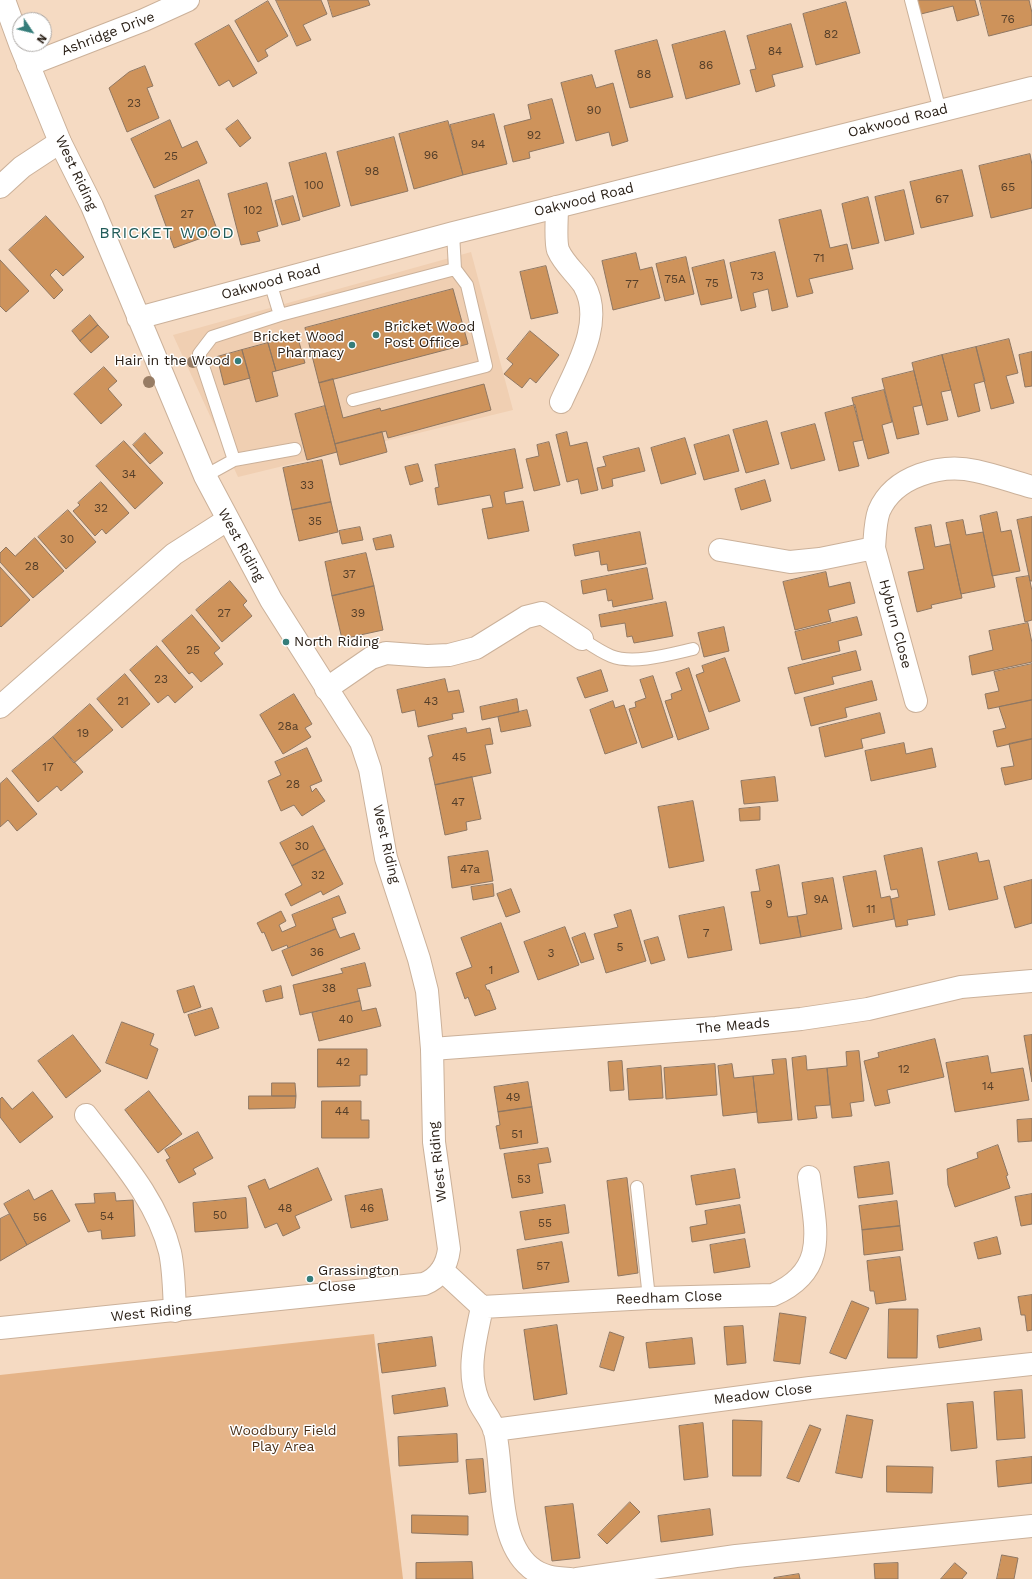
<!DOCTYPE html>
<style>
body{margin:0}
#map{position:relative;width:1032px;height:1579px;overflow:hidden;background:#f5dac2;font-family:"Work Sans",sans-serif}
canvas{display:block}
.north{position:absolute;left:12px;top:12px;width:40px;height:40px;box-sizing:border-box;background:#fff;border:1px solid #aaa6a3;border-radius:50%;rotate:125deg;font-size:11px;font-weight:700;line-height:16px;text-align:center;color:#2b2118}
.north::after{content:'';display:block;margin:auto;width:14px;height:18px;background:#357d7a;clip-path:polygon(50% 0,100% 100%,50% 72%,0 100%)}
</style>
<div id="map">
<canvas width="1032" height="1579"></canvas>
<div class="north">N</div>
</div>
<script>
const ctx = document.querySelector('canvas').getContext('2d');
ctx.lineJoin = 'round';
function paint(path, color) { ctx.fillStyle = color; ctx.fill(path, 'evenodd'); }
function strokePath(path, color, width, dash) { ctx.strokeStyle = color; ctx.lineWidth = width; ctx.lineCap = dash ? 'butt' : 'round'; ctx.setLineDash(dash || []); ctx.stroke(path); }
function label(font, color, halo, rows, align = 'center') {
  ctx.font = font + ' "Work Sans",sans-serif'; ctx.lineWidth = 3; ctx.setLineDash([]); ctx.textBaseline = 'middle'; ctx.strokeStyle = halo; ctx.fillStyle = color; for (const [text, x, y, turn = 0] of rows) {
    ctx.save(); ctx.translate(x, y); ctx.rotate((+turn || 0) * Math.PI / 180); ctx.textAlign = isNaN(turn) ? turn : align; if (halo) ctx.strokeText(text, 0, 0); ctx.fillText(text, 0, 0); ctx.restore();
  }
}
paint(new Path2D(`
 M471 252 513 410 238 477 173 335Z`), '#f0cfb2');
paint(new Path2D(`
 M374 1334 403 1579H0V1375Z`), '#e5b488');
const building = new Path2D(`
 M276 0H321L327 14 303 25 311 40 297 46Z
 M328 0H368L370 5 333 17Z
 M918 0H975L979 15 957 21 953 6 921 14Z
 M980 0H1029L1032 13V25L989 36Z
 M268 1 288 36 265 50 268 56 258 62 235 21Z
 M846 2 860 53 816 65 803 14Z
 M791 24 803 67 772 75 775 86 756 92 750 70 756 69 747 36Z
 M229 25 257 73 233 87 229 80 219 86 195 44Z
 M725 31 740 84 686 99 672 45Z
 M657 40 673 97 630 108 615 51Z
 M145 66 153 86 147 88 159 118 127 132 109 88 129 72Z
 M592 75 596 88 613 83 628 141 612 146 609 132 576 141 561 83Z
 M552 99 564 143 529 152 530 158 513 162 504 126 531 119 528 105Z
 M494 114 507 164 463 175 450 125Z
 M170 120 182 148 197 141 207 163 154 188 131 139Z
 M238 120 251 138 240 147 226 129Z
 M448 121 463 175 414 189 399 134Z
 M394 137 408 191 351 206 337 152Z
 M326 153 340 206 303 217 289 163Z
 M1030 154 1032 165V208L991 218 979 166Z
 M962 170 973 216 921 228 910 182Z
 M199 180 218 232 174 248 155 196Z
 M267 183 278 226 257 232 260 241 241 245 228 194Z
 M904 190 914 234 885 241 875 197Z
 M293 196 300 220 282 225 275 201Z
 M868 197 879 243 852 249 842 204Z
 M821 210 830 248 847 244 853 269 809 279 813 293 797 297 779 220Z
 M46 216 84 257 63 276 56 269 50 275 63 290 54 299 9 250Z
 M775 252 788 307 772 311 768 289 753 293 756 307 741 311 730 263Z
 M636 253 640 270 652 267 660 298 613 310 602 261Z
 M686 257 694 294 665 301 656 264Z
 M0 260 29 291 6 312 0 306Z
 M724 260 732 298 701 305 692 268Z
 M546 266 558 313 531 319 520 272Z
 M453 289 468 344 319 383 305 328Z
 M90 315 98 325 80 341 72 331Z
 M98 325 109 337 91 353 80 341Z
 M530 331 559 355 536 383 530 378 522 388 504 374 513 364 507 359Z
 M297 335 305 363 276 371 268 343Z
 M1009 339 1018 373 1006 376 1014 403 991 409 976 347Z
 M268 343 276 371 272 372 278 396 256 402 242 350Z
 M976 347 985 381 974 384 980 411 958 417 942 355Z
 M242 350 250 378 224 385 217 357Z
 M1032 352V386L1025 387 1019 355Z
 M942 355 951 390 941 392 948 420 927 425 912 363Z
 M104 367 117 381 108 389 122 405 101 424 74 394Z
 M914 371 922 405 913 407 919 434 897 439 882 379Z
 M333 379 343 418 380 408 381 411 484 384 491 410 388 438 386 431 335 444 319 383Z
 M884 390 892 422 882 425 889 453 868 459 852 398Z
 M855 405 863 440 853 442 859 466 839 471 825 413Z
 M325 406 337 452 307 460 295 414Z
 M767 421 779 464 746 473 733 430Z
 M815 424 825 460 791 469 781 433Z
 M382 432 387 452 340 465 335 444Z
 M567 432 570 446 587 442 598 490 581 494 578 479 567 482 556 435Z
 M145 433 163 453 150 464 133 445Z
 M729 435 739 471 704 480 694 445Z
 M685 438 696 474 661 484 651 448Z
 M124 441 163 483 135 509 96 466Z
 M549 442 560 485 534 491 526 459 539 456 537 445Z
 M639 448 645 471 612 479 613 486 602 489 597 468 606 466 603 457Z
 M515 449 523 488 504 492 506 504 523 501 529 531 488 539 482 509 493 507 490 495 438 505 435 488 439 487 435 465Z
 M322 460 331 502 292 510 283 468Z
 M418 464 423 481 410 485 405 467Z
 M765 480 771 501 741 510 735 489Z
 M101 482 129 513 106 534 102 529 95 536 73 511 80 505 78 503Z
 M331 502 338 532 299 541 292 510Z
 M68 510 96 542 66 569 38 537Z
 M997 512 1001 532 1011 530 1020 571 992 576 980 516Z
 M1032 517V581H1030L1017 520Z
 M963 520 966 535 983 532 995 587 961 594 946 523Z
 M931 525 935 547 950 544 962 598 931 605 932 608 917 612 908 572 924 569 915 528Z
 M360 527 363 540 342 544 339 531Z
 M640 532 646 564 608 571 607 564 601 565 599 551 575 556 573 545Z
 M391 535 394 547 376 550 373 539Z
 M35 538 64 571 33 598 0 562V553L6 547 15 556Z
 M366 553 374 586 332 596 325 562Z
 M0 567 30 600 1 627 0 626Z
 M647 568 653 599 613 607 612 600 608 601 606 589 583 594 581 581Z
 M826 572 829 587 850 582 855 603 828 610 831 621 795 630 783 582Z
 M1029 576 1032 591V620L1025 622 1016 578Z
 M230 581 247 601 243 605 252 616 222 642 196 610Z
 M374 586 383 630 342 639 332 596Z
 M666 602 673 636 634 643 632 636 627 637 625 623 601 627 599 615Z
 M192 615 220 648 214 653 223 664 201 682 192 672 189 674 162 641Z
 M857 617 862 635 838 641 840 651 802 660 795 632Z
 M1028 623 1032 643V662L972 675 969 656 993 650 989 631Z
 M724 627 729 651 704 657 698 633Z
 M157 646 193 687 175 703 168 695 158 703 130 670Z
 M856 651 861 670 832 677 834 684 795 694 788 668Z
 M725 658 740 701 709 712 696 675 704 672 702 666Z
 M1032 664V700L988 709 985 694 999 691 994 672Z
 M689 668 709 729 678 740 665 701 672 699 671 694 682 690 676 673Z
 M601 670 608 691 585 698 577 678Z
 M125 674 150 704 122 728 97 699Z
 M653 676 673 737 642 748 629 709 636 707 635 702 646 698 640 680Z
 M445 679 448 692 459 690 464 712 452 714 453 719 418 727 415 710 402 713 397 690Z
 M872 681 877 700 845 708 847 717 811 726 804 698Z
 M294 694 312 724 305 728 311 737 283 754 260 715Z
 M517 699 519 712 482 720 480 707Z
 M1032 700V739L997 747 993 731 1006 728 999 707Z
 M613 701 615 708 624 705 637 743 605 754 590 710Z
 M90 704 113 730 74 763 53 737Z
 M527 710 531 726 501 732 498 717Z
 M880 713 885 733 861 739 863 748 825 757 819 728Z
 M466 728 467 733 490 728 493 744 485 745 491 773 435 785 429 758 433 756 428 736Z
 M53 737 83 772 61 791 57 786 38 802 12 771Z
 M1032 739V779L1005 785 1001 768 1014 766 1009 744Z
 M904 743 906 754 932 748 936 767 871 781 865 751Z
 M307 748 322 781 310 786 312 792 316 788 325 801 302 816 294 805 281 811 268 781 281 775 275 762Z
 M472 777 481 819 466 822 467 830 445 835 435 785Z
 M775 777 778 801 744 804 741 781Z
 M7 778 37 814 17 831 8 820 0 827V784Z
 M693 801 704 861 669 868 658 807Z
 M760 807V820L740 821 739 809Z
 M313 826 325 849 292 866 280 843Z
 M922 848 935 915 907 920 908 925 896 927 891 899 899 897 897 889 891 890 884 856Z
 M325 849 343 884 323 895 321 891 291 906 285 894 302 885 292 866Z
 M488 851 493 881 452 888 448 857Z
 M977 853 979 862 989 860 998 899 949 910 938 862Z
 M779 865 788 917 797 916 801 937 760 944 751 892 760 891 756 870Z
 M876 871 881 898 890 896 894 919 853 927 843 877Z
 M833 878 842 929 801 937 797 916 807 914 802 883Z
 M1032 880V923L1015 928 1004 887Z
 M493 884 494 896 473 900 471 887Z
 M511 889 520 912 506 917 497 894Z
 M339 896 346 913 332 918 336 929 288 948 287 945 272 951 264 932 262 933 257 923 281 911 286 921 279 925 282 932 296 926 292 915Z
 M724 907 732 950 688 958 679 916Z
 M631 910 646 961 606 973 594 934 618 927 614 915Z
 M501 923 519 972 485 985 487 990H489L496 1009 475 1016 468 997 465 999 456 973 472 967 461 938Z
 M565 927 579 965 538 980 524 942Z
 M336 929 340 938 354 933 360 949 292 976 282 951Z
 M585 933 594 959 581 963 572 938Z
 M658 937 665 960 651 964 644 941Z
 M365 963 371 986 357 989 360 1001 300 1015 293 985 343 973 341 969Z
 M194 986 201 1007 184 1013 177 991Z
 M281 986 283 998 266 1002 263 991Z
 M360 1001 362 1011 376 1008 381 1026 319 1041 312 1013Z
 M212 1008 219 1028 195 1036 188 1015Z
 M122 1022 154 1034 150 1045 158 1049 147 1079 106 1063Z
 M73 1035 101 1071 66 1098 38 1061Z
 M1032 1035V1082L1024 1036Z
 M935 1039 944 1077 887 1090 890 1103 875 1106 864 1061 879 1057 878 1053Z
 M318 1049H367V1075H360V1086L318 1087Z
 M859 1051 864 1101 850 1103 852 1116 832 1118 827 1068 847 1066 846 1052Z
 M806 1056 807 1070 827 1068 830 1105 815 1106 817 1118 798 1120 792 1058Z
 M988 1056 991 1073 1023 1068 1029 1100 955 1112 946 1063Z
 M786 1059 792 1120 758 1123 753 1076 774 1074 772 1060Z
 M622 1061 624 1090 610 1091 608 1062Z
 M715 1064 717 1095 666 1099 664 1068Z
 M732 1064 734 1078 753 1076 757 1112 723 1116 718 1066Z
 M661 1066 663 1098 629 1100 627 1069Z
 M528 1082 532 1107 498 1112 494 1087Z
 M272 1083H295L296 1096H272Z
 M149 1091 182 1134 158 1153 125 1110Z
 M33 1092 53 1117 20 1143 0 1117V1099L2 1097 12 1109Z
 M249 1096H296L295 1108 249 1109Z
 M322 1101H361V1120H369V1138H322Z
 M532 1107 538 1143 500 1149 496 1126 500 1125 498 1112Z
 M1032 1119V1141L1018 1142 1017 1120Z
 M198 1132 213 1158 193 1169 196 1174 179 1183 166 1160 170 1158 165 1150Z
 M998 1145 1008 1175 1006 1176 1010 1188 955 1207 948 1185 947 1169 978 1158 977 1153Z
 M548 1148 551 1162 538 1164 543 1193 512 1198 504 1154Z
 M889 1162 893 1194 858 1198 854 1167Z
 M318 1168 332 1200 295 1216 300 1228 283 1236 277 1223 265 1228 248 1186 265 1179 269 1189Z
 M735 1169 740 1198 696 1205 691 1176Z
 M627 1178 638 1273 618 1276 607 1181Z
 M382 1189 388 1220 351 1228 345 1196Z
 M29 1190 34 1200 52 1190 70 1221 27 1245 4 1204Z
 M115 1193 116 1201 133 1200 135 1236 102 1239 101 1230 88 1232 75 1204 95 1203 94 1194Z
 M1032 1194V1224L1021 1226 1015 1197Z
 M246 1198 248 1228 195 1232 193 1203Z
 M897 1201 900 1226 862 1230 859 1206Z
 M565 1205 569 1233 525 1240 520 1212Z
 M740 1205 745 1233 692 1242 690 1227 707 1224 705 1211Z
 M10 1214 27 1245 0 1261V1219Z
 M900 1226 903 1250 864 1255 862 1230Z
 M997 1237 1001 1254 978 1259 974 1243Z
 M745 1239 750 1267 714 1273 710 1245Z
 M562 1242 569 1282 523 1289 517 1250Z
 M900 1257 906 1300 876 1304 874 1291H870L867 1261Z
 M1032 1295V1330L1027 1331 1025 1315H1021L1018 1297Z
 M852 1301 869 1308 846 1359 830 1353Z
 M889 1309H918L917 1358H888Z
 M780 1313 806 1317 800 1364 774 1361Z
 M557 1325 567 1394 534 1400 524 1330Z
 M743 1326 746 1363 727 1365 724 1327Z
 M980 1328 982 1340 939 1348 937 1336Z
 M610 1332 624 1337 614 1371 600 1367Z
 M432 1337 436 1366 382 1373 378 1344Z
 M692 1338 695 1364 649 1368 646 1343Z
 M445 1388 448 1406 394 1414 392 1396Z
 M1022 1390 1025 1438 997 1440 994 1392Z
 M973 1402 977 1448 951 1451 947 1404Z
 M847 1415 873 1420 862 1478 836 1473Z
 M733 1420 762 1421 761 1476H733Z
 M703 1423 708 1477 684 1480 679 1426Z
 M810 1425 821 1429 799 1482 787 1478Z
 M457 1434 458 1462 399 1466 398 1437Z
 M1032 1457V1483L998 1487 996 1461Z
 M483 1459 486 1492 469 1494 466 1460Z
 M887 1466 933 1467 932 1493 887 1492Z
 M630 1502 640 1512 607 1544 598 1535Z
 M573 1504 580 1558 552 1561 545 1507Z
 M710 1509 713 1535 661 1542 658 1516Z
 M412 1515 468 1516V1535L412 1533Z
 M1002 1555 1018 1558 1014 1579H997Z
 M472 1562 473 1579H416V1563Z
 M898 1563V1579H875L874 1564Z
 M955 1563 967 1573 962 1579H941Z
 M799 1574 800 1579H774V1578Z`);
paint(building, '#ce935b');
strokePath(building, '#8f7762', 1);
const service = new Path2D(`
 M911 0 940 111
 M270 282 280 315 455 269 453 233
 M353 400 486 366 467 285 455 269
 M234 460 199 354 212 337 280 315
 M205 476 234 460 295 449
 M582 639C591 645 601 652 611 656 633 665 671 654 693 649
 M637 1187 649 1298`);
const minor = new Path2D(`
 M28 65 144 20 188 0
 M0 187 22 167 60 142
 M557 207C557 218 555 241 558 250 564 264 576 273 584 285 605 322 576 368 561 402
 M720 550 790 562 820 559 874 548
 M326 689 371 658 386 653 427 656 449 655 476 648 526 617 542 613 582 639
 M916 701 874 548C875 536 875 522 879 511 894 476 941 463 976 471 995 475 1014 482 1032 487
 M0 707 174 554 227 520
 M432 1049 716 1028 801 1019 868 1009 961 987 1032 981
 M86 1115C118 1157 157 1199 170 1252 174 1271 174 1292 175 1311
 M442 1270 482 1307 649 1298 773 1295C830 1270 815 1228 809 1177
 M482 1307C476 1338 466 1369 478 1400 482 1410 492 1420 495 1432 504 1471 496 1539 530 1567 541 1577 556 1578 570 1579
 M494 1430 810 1388 1032 1364
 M577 1579 736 1556 1032 1526`);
const tertiary = new Path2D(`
 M4 0 20 44
 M138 318 453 233 1032 88
 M0 1328 424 1284C439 1278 447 1266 449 1249L434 1142 432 1049 427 991 419 959 386 858 370 769 361 742 271 600 205 476 92 206 60 142 20 44`);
strokePath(service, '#cbb19a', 14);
strokePath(minor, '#cbb19a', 24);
strokePath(tertiary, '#cbb19a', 24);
strokePath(service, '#fff', 12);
strokePath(minor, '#fff', 22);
strokePath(tertiary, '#fff', 22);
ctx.fillStyle = '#977c64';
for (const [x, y] of [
 [193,362],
 [149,382]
]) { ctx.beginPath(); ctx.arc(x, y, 6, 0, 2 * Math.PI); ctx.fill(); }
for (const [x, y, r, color] of [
 [376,335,4,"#357d7a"],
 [352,345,4,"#357d7a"],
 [238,361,4,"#357d7a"],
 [286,642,4,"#357d7a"],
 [310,1279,4,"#357d7a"]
]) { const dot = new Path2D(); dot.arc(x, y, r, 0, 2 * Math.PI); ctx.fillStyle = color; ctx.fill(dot); strokePath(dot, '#fff', 1.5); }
label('12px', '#543e29', null, [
 ["76",1008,19],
 ["82",831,34],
 ["84",775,51],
 ["86",706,65],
 ["88",644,74],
 ["23",134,103],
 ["90",594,110],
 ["92",534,135],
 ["94",478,144],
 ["96",431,155],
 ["25",171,156],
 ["98",372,171],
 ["100",314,185],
 ["65",1008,187],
 ["67",942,199],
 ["102",253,210],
 ["27",187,214],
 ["71",819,258],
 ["73",757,276],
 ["75A",675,279],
 ["75",712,283],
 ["77",632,284],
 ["34",129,474],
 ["33",307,485],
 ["32",101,508],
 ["35",315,521],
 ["30",67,539],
 ["28",32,566],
 ["37",349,574],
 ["27",224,613],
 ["39",358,613],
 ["25",193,650],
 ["23",161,679],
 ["21",123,701],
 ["43",431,701],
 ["28a",288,726],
 ["19",83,733],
 ["45",459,757],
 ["17",48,767],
 ["28",293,784],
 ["47",458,802],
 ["30",302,846],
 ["47a",470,869],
 ["32",318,875],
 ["9A",821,899],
 ["9",769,904],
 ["11",871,909],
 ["7",706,933],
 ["5",620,947],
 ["36",317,952],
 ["3",551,953],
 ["1",491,970],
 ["38",329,988],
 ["40",346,1019],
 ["42",343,1062],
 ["12",904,1069],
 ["14",988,1086],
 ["49",513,1097],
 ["44",342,1111],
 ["51",517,1134],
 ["53",524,1179],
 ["48",285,1208],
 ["46",367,1208],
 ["50",220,1215],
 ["54",107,1216],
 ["56",40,1217],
 ["55",545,1223],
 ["57",543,1266]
]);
label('14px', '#2b2118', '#fff', [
 ["Ashridge Drive",108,34,-21],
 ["Oakwood Road",898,121,-14],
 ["West Riding",76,173,65],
 ["Oakwood Road",584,200,-14],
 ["Oakwood Road",271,282,-15],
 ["West Riding",241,545,61],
 ["Hyburn Close",895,624,75],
 ["West Riding",386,844,77],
 ["The Meads",733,1026,-5],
 ["West Riding",438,1162,-96],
 ["Reedham Close",669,1298,-2],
 ["West Riding",151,1313,-6],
 ["Meadow Close",763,1394,-7]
]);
label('14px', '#2b2118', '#fff', [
 ["Bricket Wood",384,327],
 ["Post Office",384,343],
 ["Bricket Wood",344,337,"right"],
 ["Pharmacy",344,353,"right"],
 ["Hair in the Wood",230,361,"right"],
 ["North Riding",294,642],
 ["Grassington",318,1271],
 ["Close",318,1287]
], 'left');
label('14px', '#4a3018', '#fff', [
 ["Woodbury Field",283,1431],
 ["Play Area",283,1447]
]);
ctx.letterSpacing = '1px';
label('16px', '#215b59', '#fff', [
 ["BRICKET WOOD",167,233]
]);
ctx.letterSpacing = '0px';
</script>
